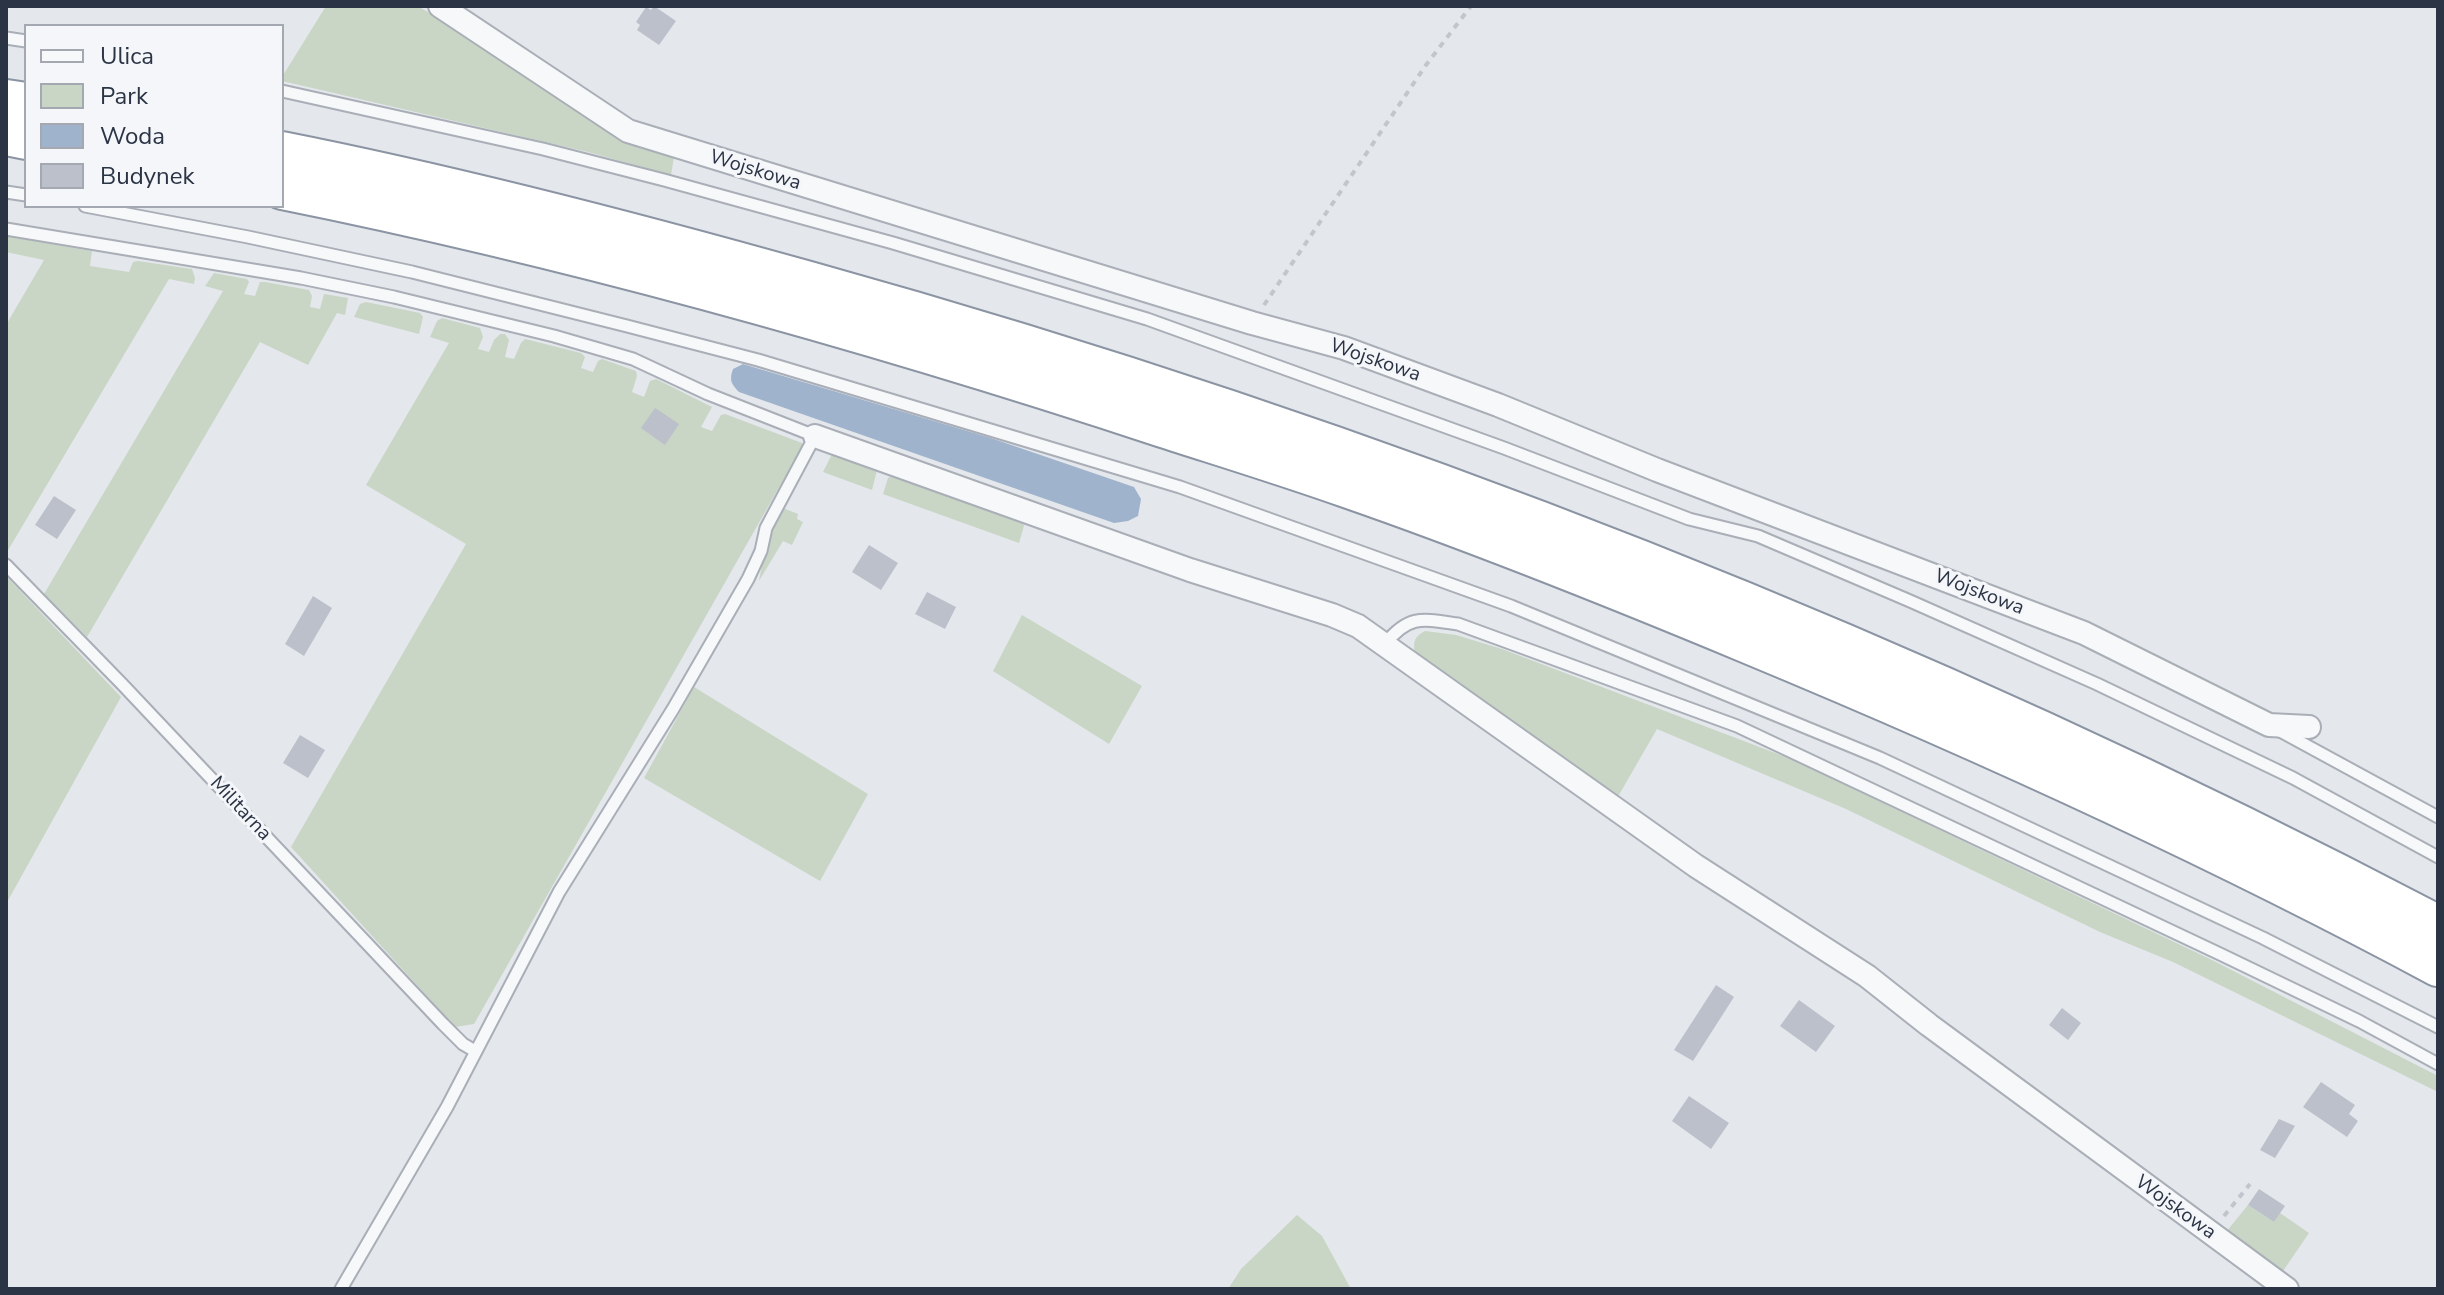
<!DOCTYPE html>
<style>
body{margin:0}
#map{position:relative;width:2444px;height:1295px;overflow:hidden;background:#e4e7ec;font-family:"Nunito Sans",sans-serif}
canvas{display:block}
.frame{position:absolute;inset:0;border:8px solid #2b3445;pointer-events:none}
.legend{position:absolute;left:24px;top:24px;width:260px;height:184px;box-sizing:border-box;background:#f4f6f9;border:2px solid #a4a8b1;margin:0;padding:10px 14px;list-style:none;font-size:24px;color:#2b3445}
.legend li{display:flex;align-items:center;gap:16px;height:40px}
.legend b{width:40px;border:2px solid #a4a8b1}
</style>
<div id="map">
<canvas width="2444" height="1295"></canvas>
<div class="frame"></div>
<ul class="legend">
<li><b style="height:10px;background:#f7f8fa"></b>Ulica</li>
<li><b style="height:22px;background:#c9d6c5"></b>Park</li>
<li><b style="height:22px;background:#9fb4cc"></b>Woda</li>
<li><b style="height:22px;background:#bbc0ca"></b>Budynek</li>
</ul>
</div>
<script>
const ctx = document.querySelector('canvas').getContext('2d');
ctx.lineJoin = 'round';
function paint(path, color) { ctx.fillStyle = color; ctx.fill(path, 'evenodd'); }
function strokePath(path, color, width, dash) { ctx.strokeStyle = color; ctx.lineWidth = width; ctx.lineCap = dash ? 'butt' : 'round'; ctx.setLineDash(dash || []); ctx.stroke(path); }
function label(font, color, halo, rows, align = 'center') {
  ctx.font = font + ' "Nunito Sans",sans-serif'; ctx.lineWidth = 6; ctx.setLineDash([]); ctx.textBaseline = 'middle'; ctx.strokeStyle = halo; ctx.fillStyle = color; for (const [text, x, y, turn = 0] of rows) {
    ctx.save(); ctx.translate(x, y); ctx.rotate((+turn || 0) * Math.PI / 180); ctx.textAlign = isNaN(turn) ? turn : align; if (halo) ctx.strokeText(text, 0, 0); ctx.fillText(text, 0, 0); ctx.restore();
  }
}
paint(new Path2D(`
 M326 6H418L633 142 674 157 671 175 588 152 282 81V77Z
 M6 236 92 251 90 266 129 272 133 262 138 261 192 269 195 278 194 284 169 279 7 552 6 325 44 260 6 252Z
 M214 273 247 279 249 282 244 294 255 296 260 282H265L309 290 312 296 310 307 320 309 324 294 348 298 345 315 337 313 308 365 260 342 87 637 44 594 223 291 205 286Z
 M366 302 420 313 423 317 419 334 354 317 360 304Z
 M442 318 480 328 483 337 478 349 489 352 494 340 500 334H505L509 340 505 357 514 359 521 343 525 339 581 353 585 357 581 368 593 372 598 361 602 359 636 371 637 376 632 392 644 397 650 381 656 379 712 407 701 427 712 431 721 415 725 414 802 443V447L474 1024 455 1027 291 847 466 544 366 485 449 343 430 337 437 321Z
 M837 455 877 470 872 490 823 472 831 456Z
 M892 475 1023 522 1024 526 1019 543 883 494 888 478Z
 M783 508 798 514 797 519 803 522 792 545 783 541 759 581 768 533Z
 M6 576 121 697 6 904Z
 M1022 615 1142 686 1109 744 993 671Z
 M1425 631 1456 635 1502 649 1791 759 2212 960 2438 1076V1092L2173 962 2100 932 1846 809 1657 729 1616 800 1415 654C1413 642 1414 637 1425 631Z
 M694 687 868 794 820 881 644 778Z
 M2248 1205 2274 1222 2280 1213 2309 1233 2281 1274 2226 1232Z
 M1297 1215 1322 1236 1351 1289H1228L1241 1269Z`), '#c9d6c5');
paint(new Path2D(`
 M743 364 991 438 1134 487 1141 499 1138 516 1128 521 1114 523 739 392C731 384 729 380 733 369Z`), '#9fb4cc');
paint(new Path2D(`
 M654 6 676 21 659 45 637 30 640 25 636 22 646 7 651 10Z
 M655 408 679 424 665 445 641 428Z
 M54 496 76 510 57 539 35 525Z
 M869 545 898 563 881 590 852 572Z
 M927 592 956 607 945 629 915 614Z
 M313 596 332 608 304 656 285 644Z
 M300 735 325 750 308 778 283 763Z
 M1716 985 1734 997 1693 1061 1674 1050Z
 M1799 1000 1835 1026 1816 1052 1780 1026Z
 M2062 1008 2081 1023 2068 1040 2049 1025Z
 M2321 1082 2355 1105 2349 1114 2358 1121 2347 1137 2303 1107Z
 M1689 1096 1729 1123 1711 1149 1672 1121Z
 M2279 1119 2295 1126 2275 1158 2260 1150Z
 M2259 1189 2285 1206 2274 1222 2248 1205Z`), '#bbc0ca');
const service = new Path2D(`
 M6 38 26 41
 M282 91 543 149 664 180 893 243 1147 319 1504 448 1689 519 1758 536 1910 601 2097 684 2293 778 2438 857
 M6 192 26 195
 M85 206 248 237 412 272 627 326 758 360 1180 487 1511 606 1880 758 2263 938 2438 1027
 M6 229 301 278 394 297 554 336 633 359 708 394 815 436 766 528 761 551 748 579 673 709 559 892 447 1107 341 1289
 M6 565 122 684 443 1024 463 1044 475 1051
 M1385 644C1409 614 1423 619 1458 624L1737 726 2220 954 2359 1021 2438 1064
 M2280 731 2438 817`);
const minor = new Path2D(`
 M440 6 628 131 1252 323 1344 348 1498 405 1657 470 2084 633 2269 725 2309 727
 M815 436 1190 570 1332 615 1358 626 1696 866 1867 976 1929 1025 2287 1289`);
const motorway = new Path2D(`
 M6 100 26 103
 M6 135 26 139
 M282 152C459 187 635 233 809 282 1373 439 1920 654 2438 926
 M282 189C580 249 874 332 1163 427 1225 447 1287 466 1349 488 1484 535 1616 588 1748 643 1982 740 2214 846 2438 966`);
strokePath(service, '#a9aeb7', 15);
strokePath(minor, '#a9aeb7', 26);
strokePath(motorway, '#8b94a3', 44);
strokePath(new Path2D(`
 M1264 305 1426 65 1471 6
 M2224 1216 2250 1184`), '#c2c5cb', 4, [6, 6]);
strokePath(service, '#f7f8fa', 11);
strokePath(minor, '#f7f8fa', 22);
strokePath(motorway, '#fff', 40);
label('20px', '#2b3445', '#f4f6f9', [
 ["Wojskowa",755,171,17],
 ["Wojskowa",1375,361,19],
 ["Wojskowa",1979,593,21],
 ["Militarna",240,809,47],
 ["Wojskowa",2175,1208,36]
]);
</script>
